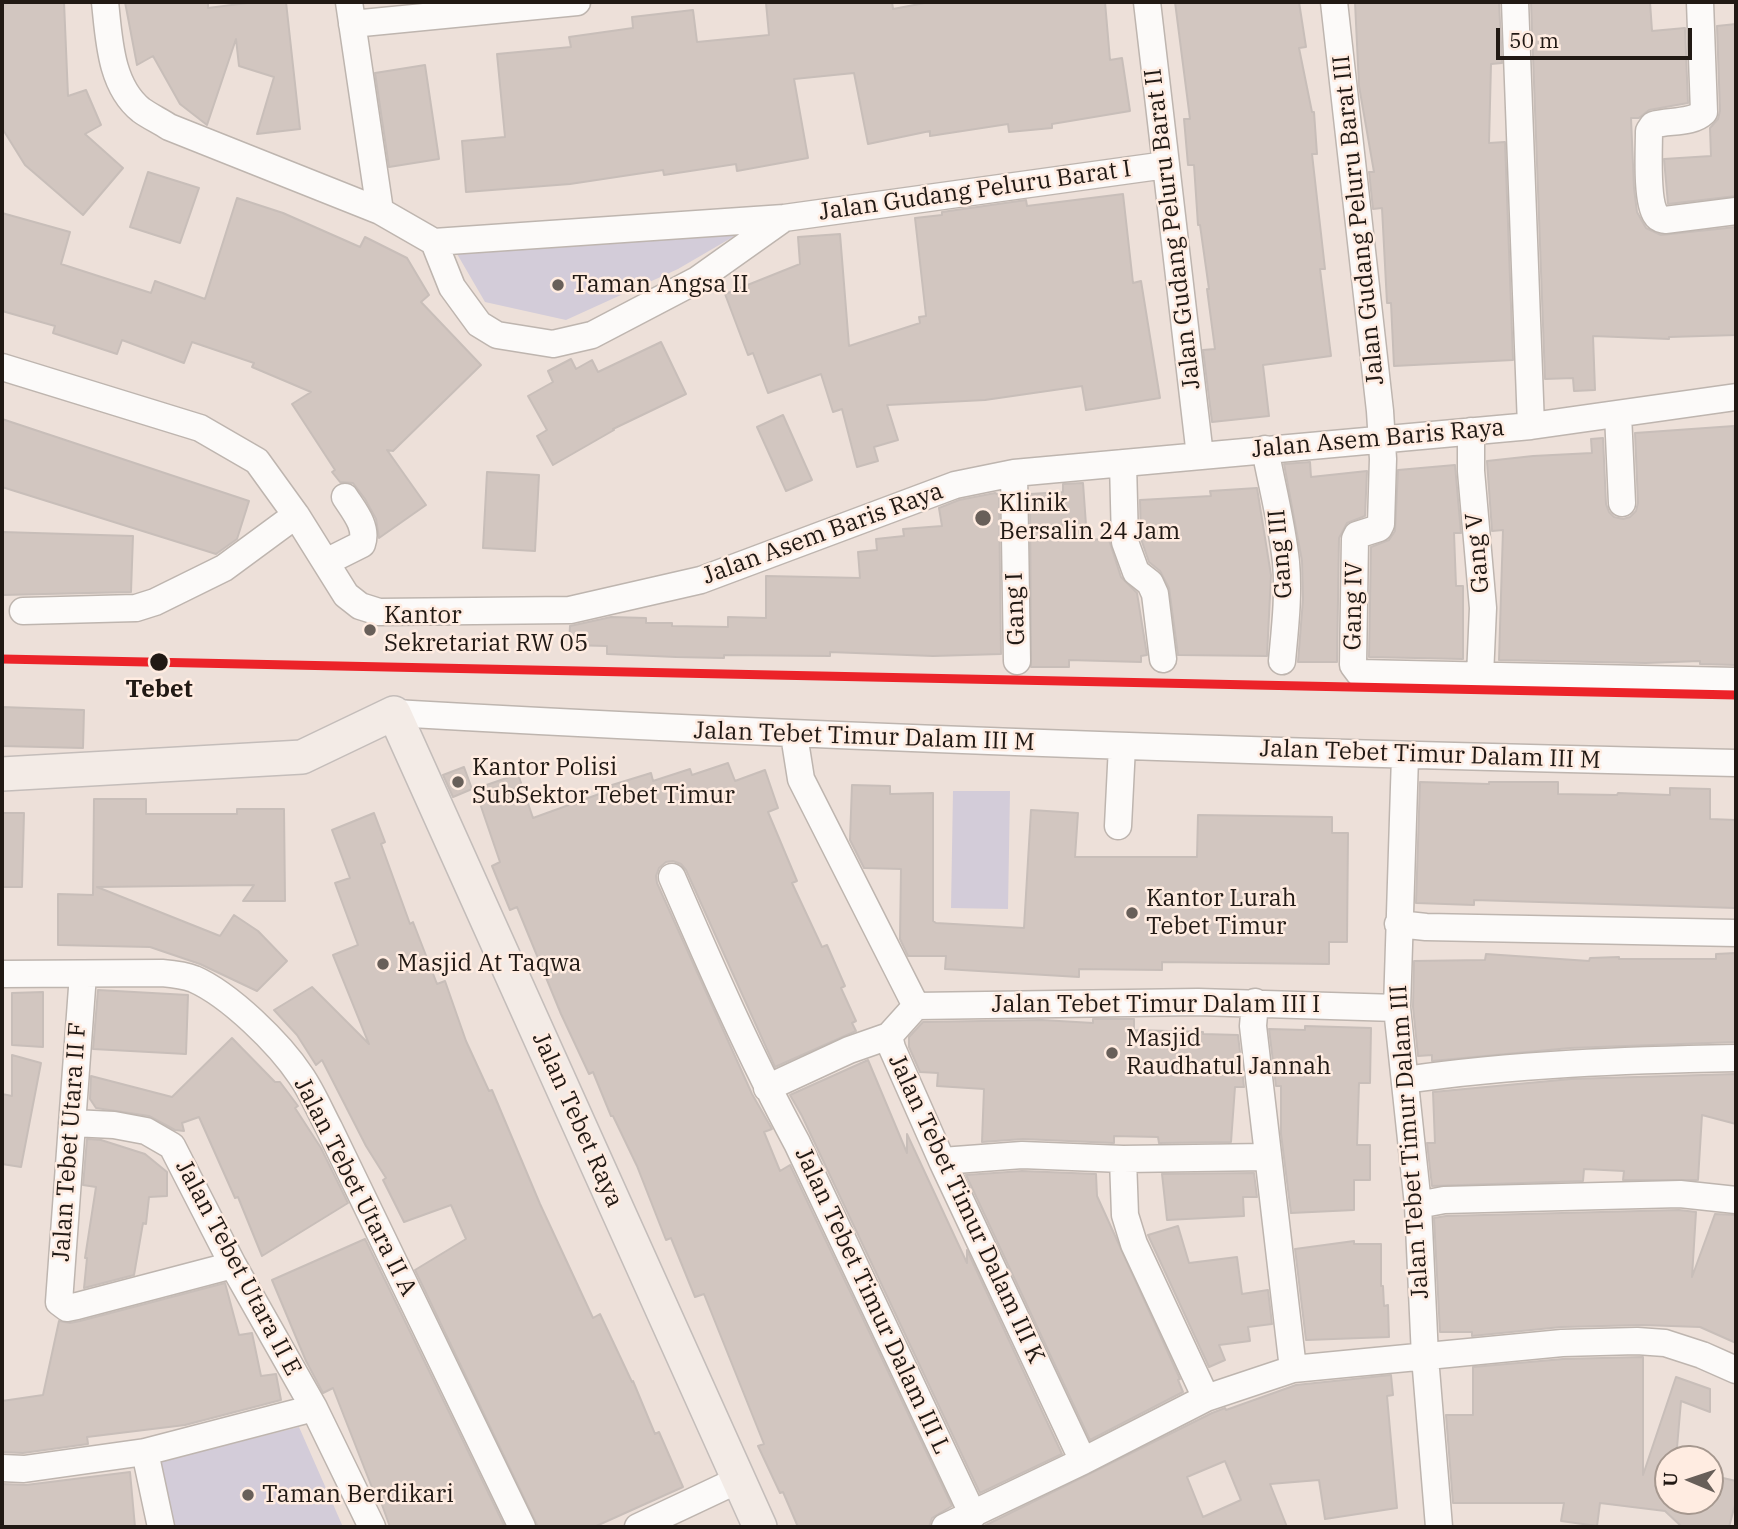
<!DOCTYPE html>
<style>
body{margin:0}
#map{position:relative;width:1738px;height:1529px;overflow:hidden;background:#ede0d9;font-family:"IBM Plex Serif",serif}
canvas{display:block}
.frame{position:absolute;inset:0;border:4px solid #211914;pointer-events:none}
.north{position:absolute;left:1654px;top:1445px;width:70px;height:70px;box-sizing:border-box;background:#ffece1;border:2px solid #a6988f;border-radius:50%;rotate:272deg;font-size:19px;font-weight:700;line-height:28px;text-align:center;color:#211914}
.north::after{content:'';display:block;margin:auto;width:24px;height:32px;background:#685f59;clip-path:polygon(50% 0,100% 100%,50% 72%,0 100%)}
.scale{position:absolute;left:1496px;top:28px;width:196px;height:32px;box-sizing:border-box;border:4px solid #211914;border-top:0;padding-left:9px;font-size:21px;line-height:24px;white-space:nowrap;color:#211914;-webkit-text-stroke:5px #ffece1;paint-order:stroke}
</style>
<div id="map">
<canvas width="1738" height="1529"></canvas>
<div class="frame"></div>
<div class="north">U</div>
<div class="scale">50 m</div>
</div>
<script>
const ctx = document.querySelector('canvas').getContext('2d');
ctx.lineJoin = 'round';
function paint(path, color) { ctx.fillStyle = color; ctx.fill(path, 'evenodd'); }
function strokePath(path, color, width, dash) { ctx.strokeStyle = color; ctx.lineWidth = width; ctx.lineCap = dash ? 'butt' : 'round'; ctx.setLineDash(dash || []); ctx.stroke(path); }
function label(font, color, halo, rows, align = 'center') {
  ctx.font = font + ' "IBM Plex Serif",serif'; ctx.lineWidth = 5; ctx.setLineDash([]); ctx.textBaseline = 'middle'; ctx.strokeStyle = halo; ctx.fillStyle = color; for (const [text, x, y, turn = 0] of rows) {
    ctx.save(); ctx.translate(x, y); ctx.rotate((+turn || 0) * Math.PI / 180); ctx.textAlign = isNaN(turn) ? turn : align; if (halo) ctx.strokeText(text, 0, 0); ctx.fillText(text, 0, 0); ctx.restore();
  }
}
paint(new Path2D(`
 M738 234 678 269 566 320 485 302 453 247Z
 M953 791H1010L1008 909 951 908Z
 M299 1427 343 1527H174L159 1462Z`), '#d3ccd9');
const building = new Path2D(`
 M2 2H64L68 96 86 90 101 125 85 134 123 168 83 215 25 165 2 128Z
 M125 2H208V8L255 2H286L300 129 257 134 274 77 239 66 236 39 207 125 180 104 153 56 137 65Z
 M780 2H892L893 9 930 2H1105L1110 60 1122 58 1130 111 1052 124V128L1009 132 1008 124 930 136V131L868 144 854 73 794 79 808 158 737 171 736 164 664 175 663 170 570 184 466 192 462 141 505 137 497 54 571 47 569 37 633 28 632 17 693 10 697 42 769 35 766 3Z
 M1175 2H1299L1306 47 1299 48 1312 112H1314L1317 154H1312L1325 269H1320L1331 356 1263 365 1269 416 1212 422 1203 350 1215 349 1207 289H1209L1200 225H1198L1194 165H1188L1184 119H1190Z
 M1355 2H1499L1502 63 1491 64 1489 143 1505 142 1513 360 1394 366 1391 303H1387L1382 208 1373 209 1369 172H1374L1359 86Z
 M1531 2H1650L1652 31 1685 28 1688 103 1649 110 1639 118H1631L1634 188 1637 212 1646 228 1661 235 1736 227V335L1669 337V339L1593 336 1595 390 1574 391 1573 378 1545 379Z
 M1736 24V196L1668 204 1664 159 1711 156 1710 128 1718 119 1720 111 1717 26Z
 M425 65 439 159 389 167 375 73Z
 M148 172 199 188 180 243 130 227Z
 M1123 194 1133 283 1141 281 1160 398 1086 410 1082 386 985 400 887 405 898 440 874 447 878 461 857 467 842 409 833 412 821 374 768 393 753 353 748 355 725 294 800 264 798 237 840 234 849 346 920 323 919 317 926 316 915 218 942 215V212L1026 200 1027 206Z
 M237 198 283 213 360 247 365 237 407 258 429 295 421 302 481 365 393 451 387 450 426 505 379 538 376 519 365 499 353 483 340 482 332 472 335 470 292 404 311 392 252 367 254 363 192 342 184 363 122 340 117 354 53 333 55 326 2 311V213L70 232 61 264 151 293 155 281 205 299Z
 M661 342 686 394 613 429 614 430 553 465 537 436 547 430 528 396 553 382 548 371 571 359 576 369 592 360 598 372Z
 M783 415 812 480 786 491 757 427Z
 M2 419 249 501 237 539 216 554 2 487Z
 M1734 426 1736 665 1700 664V661L1646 663 1499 660 1503 530 1492 531 1487 461 1533 456 1592 453 1591 439 1603 438 1606 504 1609 512 1614 517 1623 519 1630 517 1636 511 1638 503 1635 433Z
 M1310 462 1311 477 1367 471 1365 516 1347 523 1339 538 1337 662H1298L1303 599 1302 561 1284 464Z
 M1455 465 1461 533H1454L1456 586H1463V659L1369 657 1371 547 1389 540 1395 531 1398 470Z
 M487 472 539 475 535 551 483 548Z
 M1083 483 1087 539 1109 540 1121 577 1137 593 1147 655 1141 656V662L1069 660V667H1031L1030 494 1063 492V484Z
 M1257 488 1271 575 1267 656 1178 655 1169 588 1160 571 1149 562 1141 539 1140 500 1211 496 1210 491Z
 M995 493 999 495 1001 654 933 656 830 652V656L724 655V658L676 657 607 654V646L569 645 570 626 611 617 646 618V623H672V626L728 627V617L766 618V576L860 578 858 552 877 550 876 539 904 536 903 529 942 526 939 508 959 500Z
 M2 532 133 536 131 592 2 595Z
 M2 707 84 710 83 748 2 746Z
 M728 763 735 781 765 770 778 808 768 812 797 881 792 883 822 947 827 945 845 986 841 988 856 1021 852 1023 856 1031 775 1067 686 870 681 864 673 861 666 862 659 868 656 876 657 883 752 1094 772 1129 764 1132 780 1171 790 1165 952 1506 932 1518 929 1527H798L783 1492 780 1493 758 1446 764 1444 704 1294 695 1297 671 1238 666 1240 637 1166 613 1116H611L593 1072 589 1074 561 1014 517 907 510 910 492 866 500 862 475 789 518 774 533 818 613 789 612 785 651 773 653 781 690 769 692 775Z
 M464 767 472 789 453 797 443 775Z
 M1420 782 1489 784V782H1558V794L1617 795 1618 793 1670 795V788L1710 789V819L1736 820V908L1474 900V905L1416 903Z
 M852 785 890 786V794L933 793V921L936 923 1024 928 1031 810 1078 813 1075 857H1197L1198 815 1332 817V833H1348L1347 942H1329V964L1162 962V970L1079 969V977L945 969 946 956H908L900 939 901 869 864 868 850 840Z
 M94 799H146V814H237V809H284L285 901H243L254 885 97 887 220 936 234 915 258 931 287 961 257 991 200 964 150 947 58 945V894L93 895Z
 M2 813H24L22 887H2Z
 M374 813 385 842 381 844 410 924 413 922 437 984 445 981 466 1041 489 1091 492 1090 540 1204 593 1318 600 1314 632 1382 633 1381 655 1434 659 1432 683 1487 594 1527H538L415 1270 466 1239 451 1205 404 1222 383 1180 386 1178 366 1146 322 1060 316 1065 297 1035 274 1010 312 987 369 1044 333 955 358 945 335 883 350 878 332 830Z
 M1736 953V1042L1570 1048 1432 1061V1055L1418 1056 1413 1007 1414 961 1485 960 1486 954 1589 961 1590 958 1619 957V959H1716V954Z
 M98 990 188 995 186 1054 93 1049Z
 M43 992V1047L12 1045V993Z
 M1093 1019H1134V1030L1203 1032V1034L1238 1035 1244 1087H1235L1231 1142 1159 1143 1158 1137 1114 1136V1143L1023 1139 982 1142 984 1089 937 1086 938 1073 920 1072 909 1047V1037L923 1022 1042 1020 1093 1023Z
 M1305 1026 1371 1028 1370 1083H1359L1357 1145H1370V1180H1354V1210L1291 1213 1281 1134V1086H1276L1269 1029 1305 1030Z
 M232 1038 275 1082H280L298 1106 295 1108 321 1148 348 1203 262 1256 238 1197 235 1198 199 1117 182 1123 184 1131 175 1130 149 1116 96 1108 90 1099 91 1076 172 1097Z
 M12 1055 41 1063 21 1167 2 1164V1094L12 1096Z
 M868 1060 907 1153V1134L967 1263V1250L1062 1454 980 1493 802 1116 790 1095Z
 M1736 1074V1124L1702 1115 1698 1180H1623L1624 1171 1584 1169 1583 1181 1432 1186 1427 1143H1435L1433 1092 1571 1079Z
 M87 1139 101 1140 145 1154 167 1172V1196L149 1197 146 1224 143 1223 134 1275 84 1288 87 1258H85L96 1187 83 1185Z
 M1022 1171 1096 1174 1097 1196 1180 1379 1178 1380 1183 1392 1090 1440 966 1175Z
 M1254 1173 1257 1197H1243L1244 1216 1167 1220 1162 1174Z
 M1679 1210 1696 1212 1692 1277 1715 1214 1736 1215V1343L1700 1327 1643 1325 1561 1327 1472 1336V1332H1440L1434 1218 1446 1216Z
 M1178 1226 1189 1263 1237 1257 1242 1294 1268 1290 1272 1324 1248 1327 1250 1341 1219 1345 1225 1360 1209 1367 1148 1235Z
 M365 1239 505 1527H390L376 1488 373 1490 333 1388 323 1393 306 1361 272 1280Z
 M1354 1241V1244H1381V1286H1383L1384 1306 1388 1305 1389 1337 1306 1340 1295 1249Z
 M225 1283 239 1335 252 1333 261 1376 276 1374 281 1400 185 1425 87 1437 88 1444 23 1453 2 1452V1401L43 1395 59 1321 70 1323 80 1321Z
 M1643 1357V1475L1676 1377 1710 1389V1412L1681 1401 1676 1459H1668V1501H1710V1475L1736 1481V1501L1729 1527H1682L1665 1511 1600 1503 1597 1526 1561 1521 1564 1503H1453L1446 1415H1473V1367L1563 1359Z
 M1391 1375 1393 1395 1387 1396 1397 1508 1325 1519 1319 1480 1270 1484 1287 1527H982L1212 1413 1225 1408 1226 1410 1296 1385ZM1225 1461 1241 1500 1203 1517 1187 1477Z
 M130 1472 135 1527H2V1484L26 1485Z`);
paint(building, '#d2c6c0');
strokePath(building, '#c8beb9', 2);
const minor = new Path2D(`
 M105 2C109 38 110 85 141 110 149 116 160 121 169 127L380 211 434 242 784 218 1166 165
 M349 2 380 211
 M1147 2 1200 456
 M1334 2 1380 411 1383 459 1381 524 1379 528 1357 535 1355 539 1353 665 1359 673 1736 681
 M1515 2 1531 426
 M1700 2 1704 112C1692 124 1668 120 1653 125L1649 131C1649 149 1646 201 1656 215 1658 219 1661 219 1665 220L1736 211
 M352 24 577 2
 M434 242 452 287 479 324 497 335 553 344 592 335 697 280 783 219
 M2 367 200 428 257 461 296 515 346 595 360 606 379 612 570 610 701 580 955 485 1014 473 1531 426 1736 397
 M1618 414 1622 503
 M1471 431V471L1483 608 1480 676
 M1265 449C1272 486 1282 524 1286 562 1289 595 1285 628 1282 661
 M1123 463 1125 542 1136 572 1150 583 1155 594 1163 659
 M1014 473 1017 661
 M326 562 362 544C368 527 354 511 345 497
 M23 611 136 608 155 602 224 568 296 515
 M394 713C841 739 1288 753 1736 763
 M794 735 801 779 916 1006
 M1405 756 1397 1008 1418 1205 1425 1357 1439 1527
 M1118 826 1122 746
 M672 877C711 967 750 1056 797 1143L973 1515
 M1398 924 1426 927 1736 933
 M2 974 162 973C173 974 184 975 194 979 230 995 279 1043 301 1076 312 1092 320 1111 329 1128L522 1527
 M83 974 59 1302 67 1308 77 1306 233 1265
 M1255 1002 1253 1026 1293 1369
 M916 1006 889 1036 892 1048 942 1161 1083 1461
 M916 1006 1198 1002 1397 1008
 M1405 1080C1515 1064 1626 1060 1736 1058
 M767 1088 849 1050 889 1036
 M72 1123 114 1125 146 1131 172 1146 233 1265 314 1408 372 1527
 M1123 1159 1125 1215 1134 1244 1206 1398
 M942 1161 1022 1155 1123 1159 1267 1157
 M1418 1205 1444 1200 1680 1194 1736 1200
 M145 1452 161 1527
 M2 1468 24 1469 145 1452 314 1408
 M638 1527 738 1480
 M945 1527 1083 1461 1206 1398 1293 1369 1562 1343 1637 1341 1665 1343 1702 1355 1736 1370`);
const major = new Path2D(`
 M2 774 302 757 394 713 760 1527`);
strokePath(minor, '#beb5af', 29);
strokePath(major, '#c4bdba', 36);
strokePath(minor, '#fcfaf9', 26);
strokePath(major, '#f3ebe6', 33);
strokePath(new Path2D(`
 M2 659 1736 695`), '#ec2329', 9);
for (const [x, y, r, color] of [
 [558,285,7,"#685f59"],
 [983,518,9,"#685f59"],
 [370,630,7,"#685f59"],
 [159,662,10,"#211914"],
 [458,782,7,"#685f59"],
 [1132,913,7,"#685f59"],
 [383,964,7,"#685f59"],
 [1112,1053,7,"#685f59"],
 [248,1495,7,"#685f59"]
]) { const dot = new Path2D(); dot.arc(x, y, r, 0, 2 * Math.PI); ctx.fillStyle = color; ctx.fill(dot); strokePath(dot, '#ffece1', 2.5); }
label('24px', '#211914', '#ffece1', [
 ["Jalan Gudang Peluru Barat I",975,191,-8],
 ["Jalan Gudang Peluru Barat III",1359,220,-96],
 ["Jalan Gudang Peluru Barat II",1173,229,-97],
 ["Jalan Asem Baris Raya",1378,439,-5],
 ["Jalan Asem Baris Raya",823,534,-20],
 ["Gang V",1478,553,-95],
 ["Gang III",1281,554,-95],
 ["Gang IV",1354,606,-89],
 ["Gang I",1016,609,-92],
 ["Jalan Tebet Timur Dalam III M",864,737,2],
 ["Jalan Tebet Timur Dalam III M",1430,755,2],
 ["Jalan Tebet Timur Dalam III I",1156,1005],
 ["Jalan Tebet Raya",577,1120,66],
 ["Jalan Tebet Utara II F",70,1142,-86],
 ["Jalan Tebet Timur Dalam III",1410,1142,-94],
 ["Jalan Tebet Utara II A",355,1187,63],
 ["Jalan Tebet Timur Dalam III K",966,1209,65],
 ["Jalan Tebet Utara II E",238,1268,62],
 ["Jalan Tebet Timur Dalam III L",872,1301,65]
]);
label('24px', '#211914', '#ffece1', [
 ["Taman Angsa II",572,285],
 ["Klinik",999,504],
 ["Bersalin 24 Jam",999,532],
 ["Kantor",384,616],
 ["Sekretariat RW 05",384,644],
 ["Kantor Polisi",472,768],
 ["SubSektor Tebet Timur",472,796],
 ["Kantor Lurah",1146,899],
 ["Tebet Timur",1146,927],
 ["Masjid At Taqwa",397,964],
 ["Masjid",1126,1039],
 ["Raudhatul Jannah",1126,1067],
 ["Taman Berdikari",262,1495]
], 'left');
label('bold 24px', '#211914', '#ffece1', [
 ["Tebet",159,690]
]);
</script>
